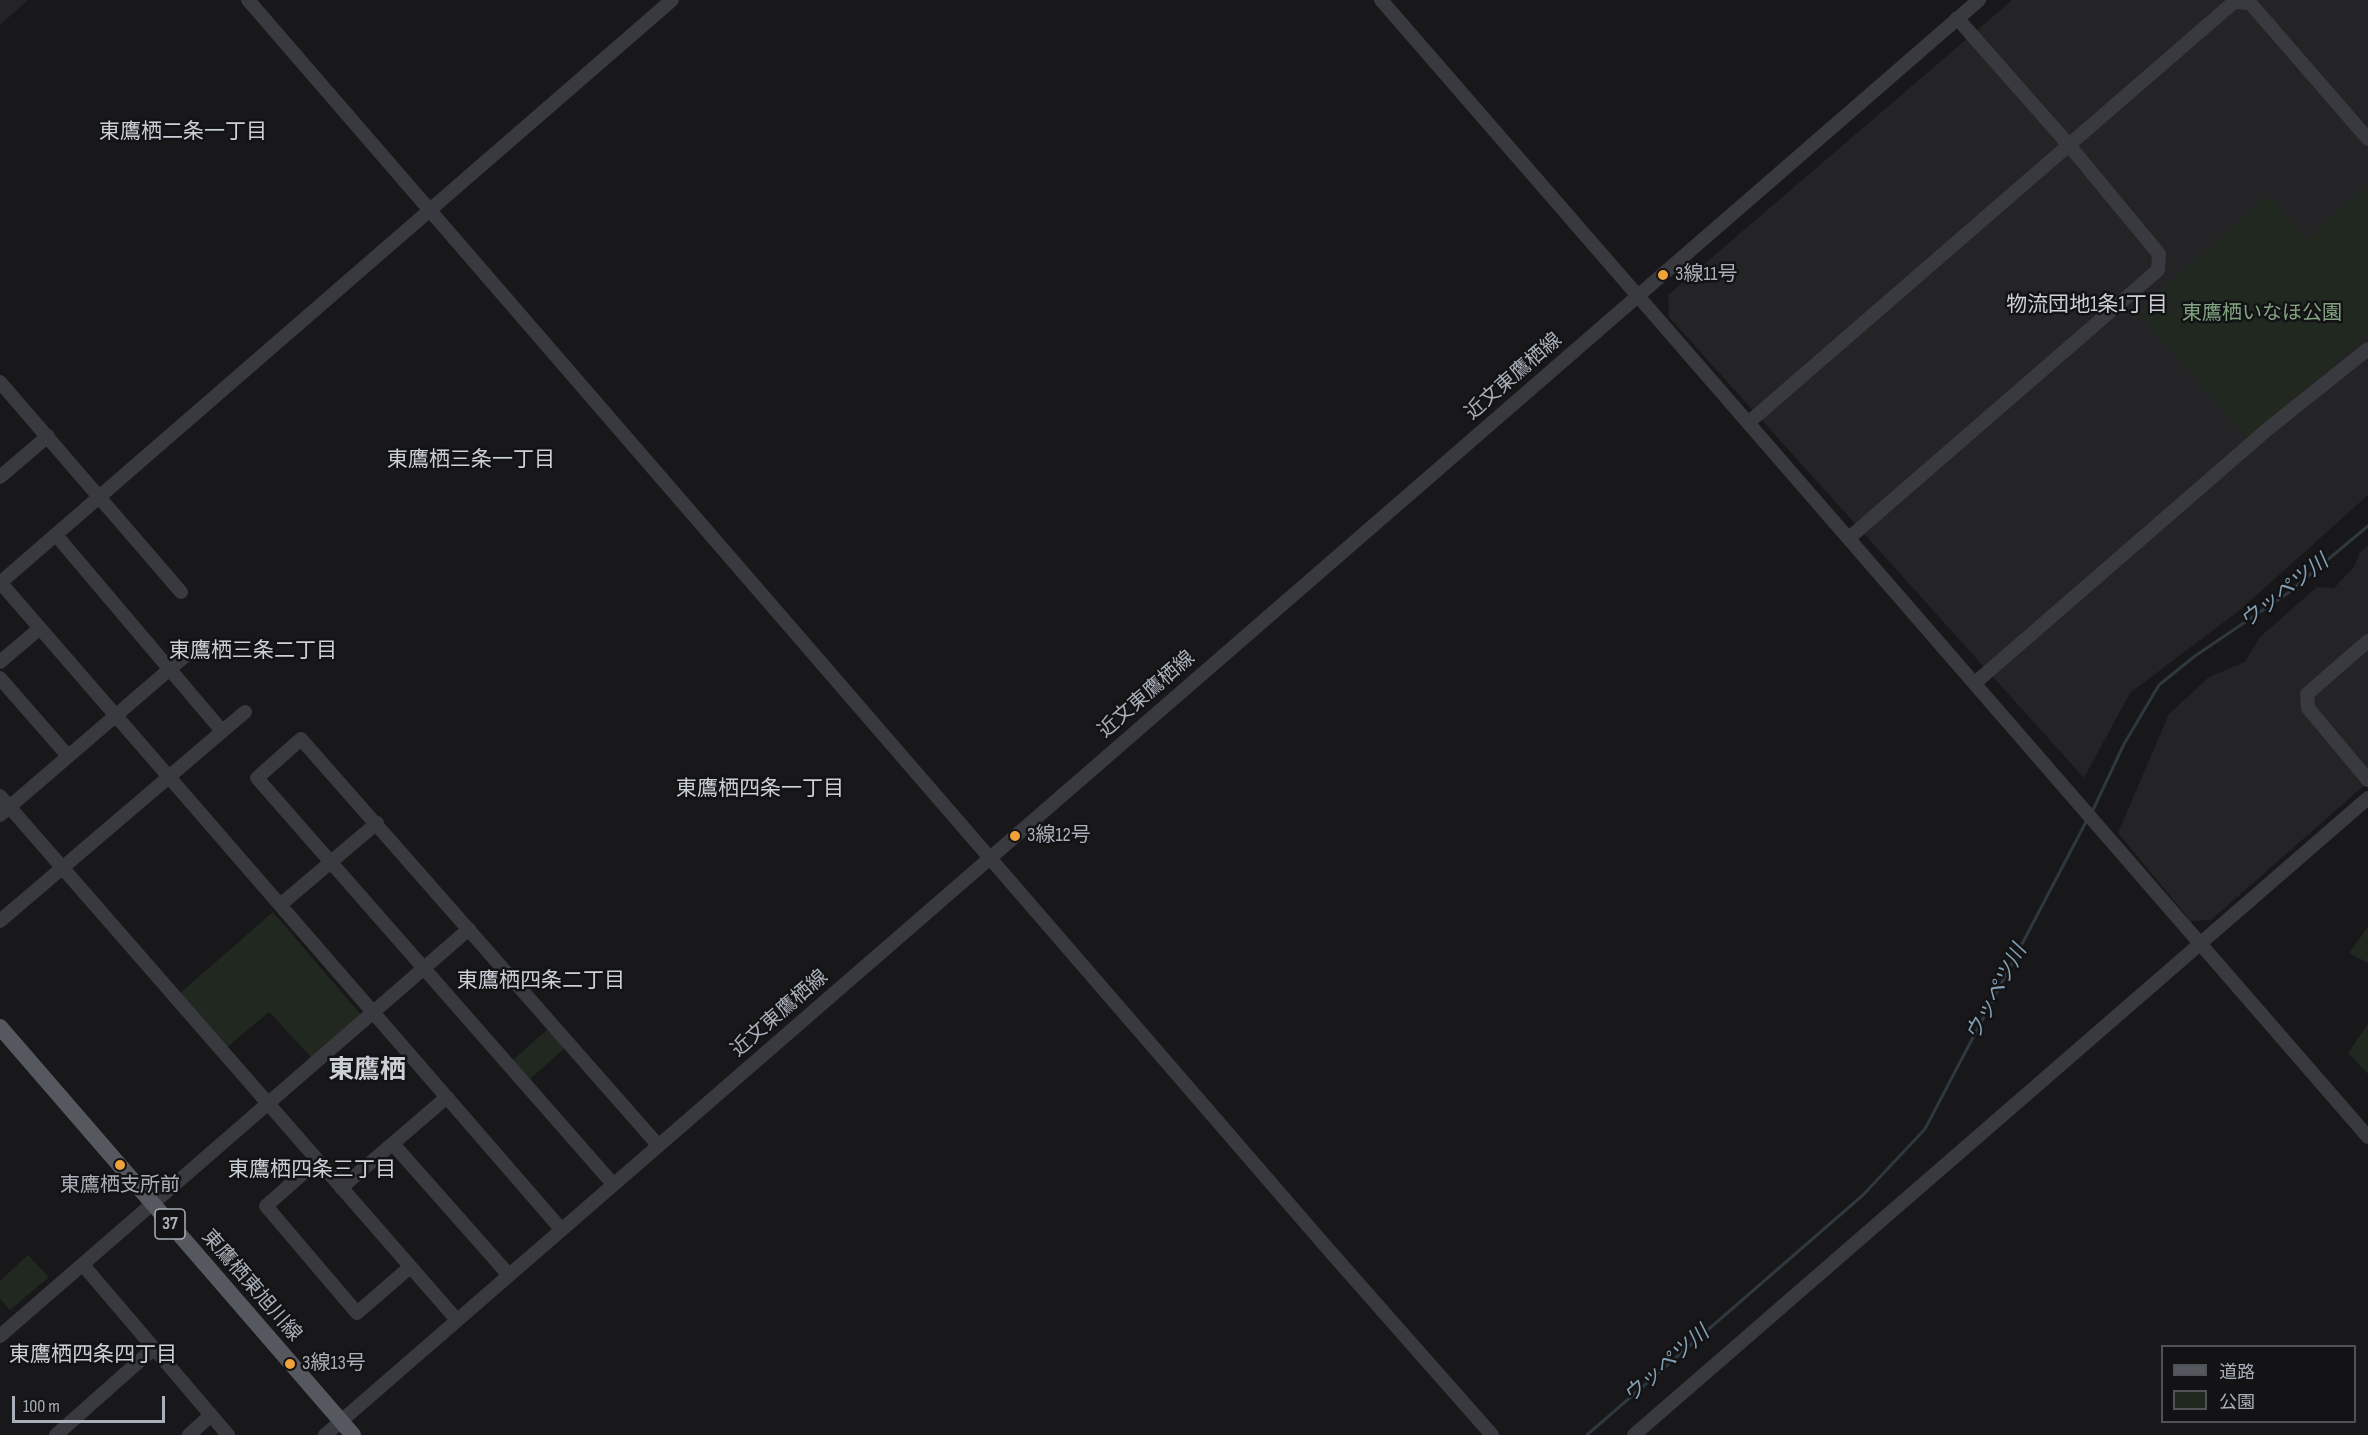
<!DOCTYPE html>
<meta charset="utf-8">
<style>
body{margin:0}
#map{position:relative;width:2368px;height:1435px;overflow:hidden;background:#18181a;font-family:"Sofia Sans Condensed","Noto Sans JP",sans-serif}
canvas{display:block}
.legend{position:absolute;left:2161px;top:1345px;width:195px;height:78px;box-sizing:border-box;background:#131315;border:2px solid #4f5257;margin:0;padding:8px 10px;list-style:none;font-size:18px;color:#aab0ba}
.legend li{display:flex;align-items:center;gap:12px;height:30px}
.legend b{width:30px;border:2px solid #4f5257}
.scale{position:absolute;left:12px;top:1396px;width:153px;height:27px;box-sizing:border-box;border:3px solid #aab0ba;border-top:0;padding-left:8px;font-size:18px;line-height:21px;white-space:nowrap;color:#aab0ba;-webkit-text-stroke:4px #131315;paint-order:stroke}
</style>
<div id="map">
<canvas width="2368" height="1435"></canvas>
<ul class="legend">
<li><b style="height:8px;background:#55585e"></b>道路</li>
<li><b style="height:16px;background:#202820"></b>公園</li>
</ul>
<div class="scale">100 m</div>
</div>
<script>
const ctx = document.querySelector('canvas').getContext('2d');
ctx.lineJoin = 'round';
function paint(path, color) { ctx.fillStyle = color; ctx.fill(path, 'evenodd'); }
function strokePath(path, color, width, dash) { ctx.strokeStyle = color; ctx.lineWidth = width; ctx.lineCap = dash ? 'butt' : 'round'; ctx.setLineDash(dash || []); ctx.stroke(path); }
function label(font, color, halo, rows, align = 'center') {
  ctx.font = font + ' "Sofia Sans Condensed","Noto Sans JP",sans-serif'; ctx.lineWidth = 5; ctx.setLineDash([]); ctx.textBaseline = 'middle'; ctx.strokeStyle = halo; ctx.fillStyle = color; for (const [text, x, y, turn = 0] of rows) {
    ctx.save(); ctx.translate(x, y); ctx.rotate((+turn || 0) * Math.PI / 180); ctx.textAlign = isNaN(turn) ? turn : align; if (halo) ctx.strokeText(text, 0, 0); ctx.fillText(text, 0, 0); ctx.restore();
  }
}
paint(new Path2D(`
 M0 0H28L0 25Z
 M2012 0H2368V495L2240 610 2130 693 2084 778 1669 317 1668 295Z
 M2368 545V782L2211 920 2191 921 2118 833 2169 714 2209 677 2245 662 2260 637 2317 587 2334 588 2354 567 2360 552Z`), '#242427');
paint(new Path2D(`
 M2368 185V335L2248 439 2137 312 2268 195 2307 238Z
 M273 912 361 1015 312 1058 269 1012 226 1048 179 994Z
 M2368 927V963L2349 953Z
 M2368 1024V1074L2348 1053Z
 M549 1028 566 1047 530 1079 513 1060Z
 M28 1255 49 1277 10 1310 0 1299V1281Z`), '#202820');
strokePath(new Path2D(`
 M2092 812 2124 744 2159 685 2195 656 2288 593 2368 526
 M1587 1435 1863 1195 1925 1129 2087 820`), '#2e383e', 3);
strokePath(new Path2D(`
 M248 0 1328 1249 1492 1435
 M1381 0 2368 1137
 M0 382 181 592
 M1748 423 2234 2 2250 3 2368 139
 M0 477 48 436
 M56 535 222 731
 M1849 538 2158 270 2159 254 2068 144 1957 18
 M0 582 561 1229
 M0 583 672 0
 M2368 641 2307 694 2308 708 2368 780
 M0 662 40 628
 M0 678 68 756
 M1975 683 2269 428 2368 349
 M0 796 457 1320
 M0 815 192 650
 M280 905 377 823
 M0 921 245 712
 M393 1144 508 1274
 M317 1161 266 1206 357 1313 410 1267
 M613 1184 257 778 301 739 658 1145
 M341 1188 447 1097
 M83 1265 228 1435
 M0 1336 469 929
 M56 1435 153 1349
 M189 1435 211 1415
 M325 1435 1979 0
 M1634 1435 2368 798`), '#393a3f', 14);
strokePath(new Path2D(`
 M0 1027 353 1435`), '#55585e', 16);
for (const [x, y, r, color] of [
 [1663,275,6,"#f1a339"],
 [1015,836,6,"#f1a339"],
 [120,1165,6,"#f1a339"],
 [290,1364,6,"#f1a339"]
]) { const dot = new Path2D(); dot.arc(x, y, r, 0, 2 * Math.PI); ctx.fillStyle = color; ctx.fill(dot); strokePath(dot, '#131315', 2); }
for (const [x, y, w] of [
 [170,1224,30]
]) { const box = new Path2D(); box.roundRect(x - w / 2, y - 15, w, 30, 4.5); ctx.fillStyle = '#131315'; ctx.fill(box); strokePath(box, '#aab0ba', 1.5); }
label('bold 18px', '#aab0ba', null, [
 ["37",170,1224]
]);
label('20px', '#aab0ba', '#131315', [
 ["3線11号",1675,275],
 ["3線12号",1027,836],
 ["東鷹栖支所前",120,1186,"center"],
 ["3線13号",302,1364]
], 'left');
label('20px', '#82a481', '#131315', [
 ["東鷹栖いなほ公園",2262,314]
]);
label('20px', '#aab0ba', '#131315', [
 ["近文東鷹栖線",1514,377,-41],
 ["近文東鷹栖線",1147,695,-41],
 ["近文東鷹栖線",780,1014,-41],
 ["東鷹栖東旭川線",251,1286,49]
]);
label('21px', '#cbcfd6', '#131315', [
 ["東鷹栖二条一丁目",183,133],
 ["物流団地1条1丁目",2087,306],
 ["東鷹栖三条一丁目",471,461],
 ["東鷹栖三条二丁目",253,652],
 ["東鷹栖四条一丁目",760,790],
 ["東鷹栖四条二丁目",541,982],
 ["東鷹栖四条三丁目",312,1171],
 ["東鷹栖四条四丁目",93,1356]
]);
label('italic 21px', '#82a1b4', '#131315', [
 ["ウッペツ川",2285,592,-38],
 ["ウッペツ川",1997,993,-62],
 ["ウッペツ川",1667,1365,-41]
]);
label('bold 26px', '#cbcfd6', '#131315', [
 ["東鷹栖",367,1071]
]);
</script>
